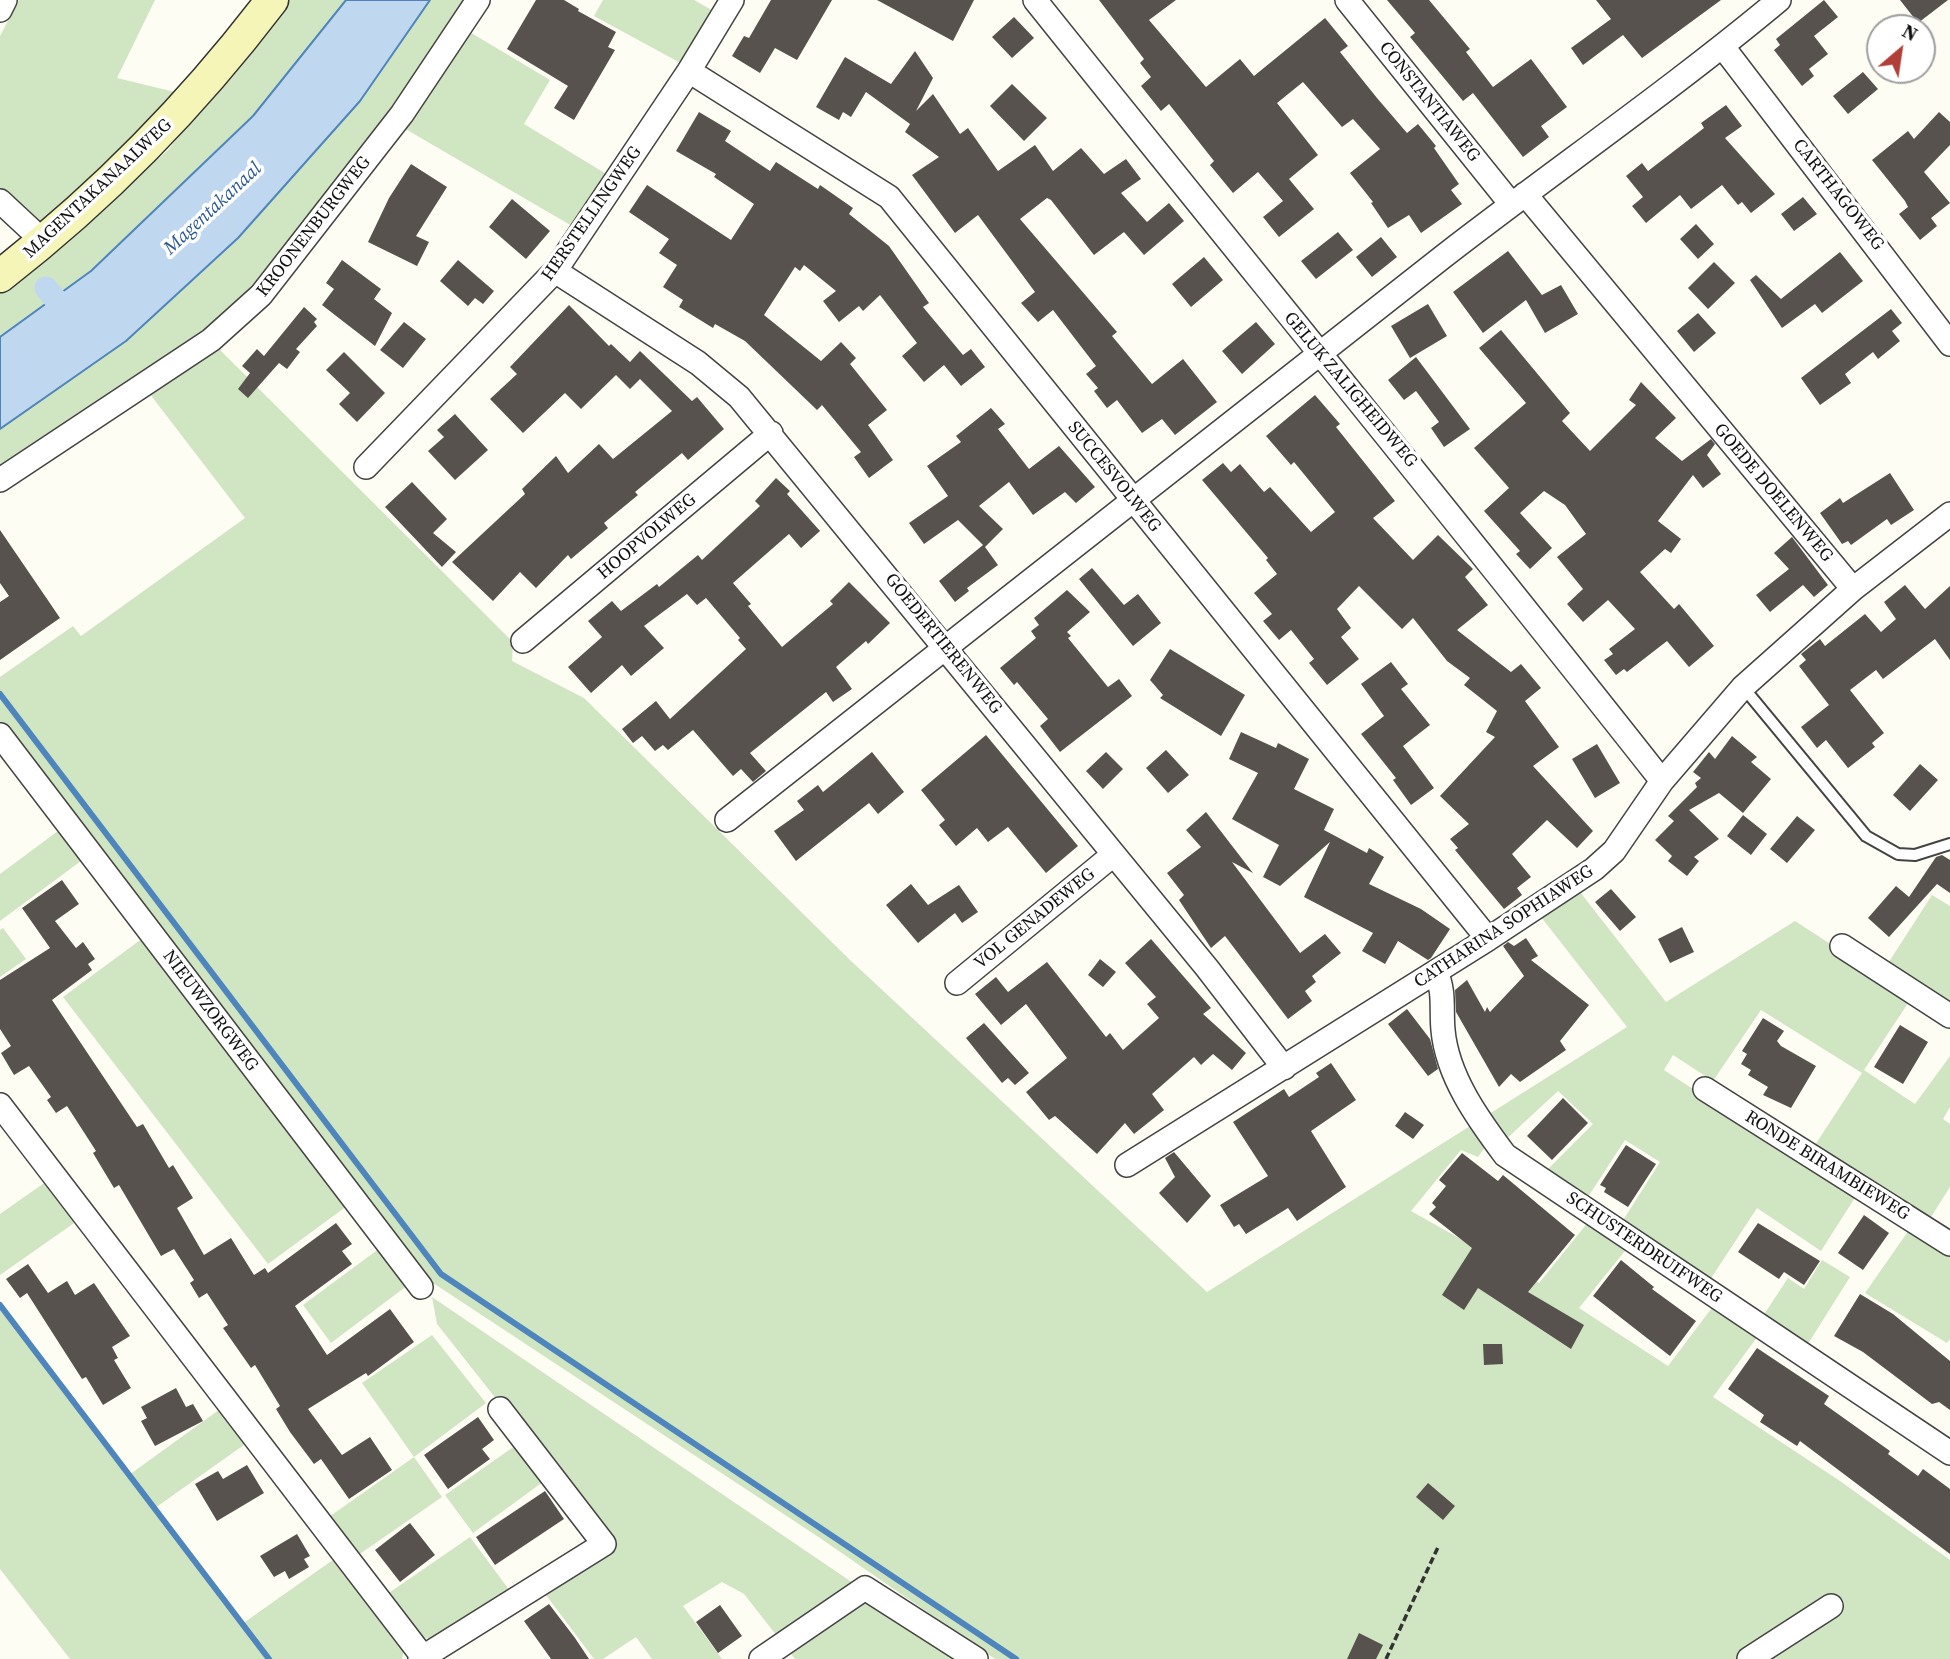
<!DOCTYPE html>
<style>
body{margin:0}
#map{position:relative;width:1950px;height:1659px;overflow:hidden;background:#fefdf4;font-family:"Source Serif 4",serif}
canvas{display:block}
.north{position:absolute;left:1866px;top:14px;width:70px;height:70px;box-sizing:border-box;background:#fff;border:2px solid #9f9f9f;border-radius:50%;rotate:29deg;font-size:19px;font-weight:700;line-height:28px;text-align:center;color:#101010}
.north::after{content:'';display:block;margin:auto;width:24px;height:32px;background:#b03f38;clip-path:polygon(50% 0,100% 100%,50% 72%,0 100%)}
</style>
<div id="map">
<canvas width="1950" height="1659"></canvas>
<div class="north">N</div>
</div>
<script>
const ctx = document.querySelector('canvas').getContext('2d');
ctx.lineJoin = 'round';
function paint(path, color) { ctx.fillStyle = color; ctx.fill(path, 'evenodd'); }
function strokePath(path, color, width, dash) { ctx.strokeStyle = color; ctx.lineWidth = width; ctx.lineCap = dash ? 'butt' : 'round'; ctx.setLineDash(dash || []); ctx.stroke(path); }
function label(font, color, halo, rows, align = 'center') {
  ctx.font = font + ' "Source Serif 4",serif'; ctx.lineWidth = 7; ctx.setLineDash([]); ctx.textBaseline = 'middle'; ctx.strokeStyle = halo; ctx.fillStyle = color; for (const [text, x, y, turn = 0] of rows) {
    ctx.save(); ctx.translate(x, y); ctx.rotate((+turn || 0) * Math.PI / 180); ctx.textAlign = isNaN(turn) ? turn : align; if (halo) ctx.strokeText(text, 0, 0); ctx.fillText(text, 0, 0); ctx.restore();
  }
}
paint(new Path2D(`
 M19 0H155L117 78 179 93 45 224 35 225 0 192V36Z
 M286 0H346L253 116 91 271 0 337V289L53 250 168 150Z
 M430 0H468L386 123 266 277 218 325 0 469V429L126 341 238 238 360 101Z
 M603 0H694L719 14 686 66 594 16Z
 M468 31 550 80 524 124 608 175 572 226 402 127Z
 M217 347 513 642 512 661 584 698 850 960 1207 1292 1627 1027 1541 917 1580 892 1666 1002 1795 921 1912 997 1864 1070 1915 1104 1950 1056V1107L1943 1119 1950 1124V1187L1929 1220 1815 1145 1862 1073 1761 1010 1713 1081 1673 1055 1664 1070 1856 1196 1821 1251 1757 1208 1708 1283 1620 1225 1660 1162 1625 1140 1586 1200 1544 1173 1593 1124 1558 1091 1503 1142 1493 1136 1478 1157 1461 1150 1411 1211 1539 1283 1589 1221 1628 1247 1579 1308 1668 1366 1714 1305 1758 1336 1713 1397 1840 1481 1950 1560V1659H995L820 1538 427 1279 412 1264 0 723V677L73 626 81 636 245 518 146 389Z
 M62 828 85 858 0 921V874Z
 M1932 895 1950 906V1009L1885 968Z
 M3 928 26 959 0 977V930Z
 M147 935 351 1203 268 1264 63 997Z
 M47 1181 77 1221 0 1275V1214Z
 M1909 1230 1950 1255V1339L1947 1343 1865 1293Z
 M384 1245 412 1282 331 1343 303 1305Z
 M1822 1260 1850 1277 1806 1347 1761 1319 1788 1278 1804 1289Z
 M432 1297 965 1659H795L744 1594 722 1582 683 1606 722 1659H652L636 1637 603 1659H594L546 1595 614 1548 437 1324Z
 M0 1305 129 1475 223 1407 248 1442 155 1508 242 1624 337 1557 405 1645 402 1659H70L0 1569Z
 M432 1335 486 1403 414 1457 442 1497 354 1558 326 1519 414 1457 362 1383Z
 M519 1443 547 1479 473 1533 445 1495Z
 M470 1537 510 1591 438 1638C414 1644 397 1614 383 1597Z`), '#d0e5c1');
const water = new Path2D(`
 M346 0H430L360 101 238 238 126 341 0 429V337L91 271 253 116Z`);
paint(water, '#bfd8ef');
strokePath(water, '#4f85bd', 2);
strokePath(new Path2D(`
 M0 694 441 1274 1016 1659
 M0 1305 269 1659`), '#4f85bd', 6);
strokePath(new Path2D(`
 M46 288 74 321`), '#bfd8ef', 23);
paint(new Path2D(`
 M536 0H564L579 9 578 11 616 32 608 47 615 50 574 120 554 108 568 86 507 49Z
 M771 0H832L797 60 775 48 760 73 732 56 744 36 749 38Z
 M877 0H974L953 41Z
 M1099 0H1176L1149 20 1206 87 1240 59 1254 76 1325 18 1348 46 1340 52 1377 98 1407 133 1418 124 1436 146 1434 148 1459 184 1451 190 1462 204 1421 233 1409 215 1388 228 1371 203 1373 202 1350 173 1380 149 1353 119 1342 127 1303 82 1277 103 1318 155 1289 179 1314 209 1279 237 1263 217 1283 201 1258 172 1233 193 1210 165 1214 161 1169 104 1161 111 1141 86 1151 77 1140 63 1144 59Z
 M1387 0H1429L1470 49 1466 52 1493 87 1531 59 1567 107 1541 126 1549 137 1523 157 1473 93 1463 101 1410 37 1415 33Z
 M1596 0H1721L1642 58 1623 35 1583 65 1571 48 1611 19Z
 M1824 0 1838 17 1814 36 1828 54 1809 69 1814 76 1802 86 1774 50 1780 45 1776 39Z
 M1900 0H1948L1918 23Z
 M1014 17 1034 38 1012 58 992 37Z
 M915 51 933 78 916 111 933 94 960 134 968 128 998 171 1035 145 1053 171 1081 148 1104 174 1126 159 1141 179 1121 193 1147 222 1169 203 1184 221 1144 255 1124 232 1094 255 1051 200 1047 198 1020 219 1117 332 1112 336 1152 384 1183 359 1217 402 1175 435 1162 419 1142 433 1117 400 1107 408 1094 391 1098 388 1086 374 1096 366 1053 310 1038 322 1021 303 1035 292 978 215 955 233 912 175 939 157 905 132 910 124 866 92 851 117 843 112 839 120 816 107 845 57 891 84Z
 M1863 72 1878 89 1848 114 1833 96Z
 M1012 84 1047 118 1024 141 990 106Z
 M1726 105 1742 126 1725 138 1775 194 1751 213 1742 202 1738 205 1722 185 1691 209 1680 195 1646 223 1632 206 1643 197 1626 176 1642 163 1648 171 1704 128 1701 123Z
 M699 112 731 131 725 141 770 171 776 162 818 189 820 185 853 208 849 214 889 246 929 303 923 307 963 355 971 349 985 367 961 386 944 365 924 382 902 356 917 343 880 295 863 311 859 306 839 322 823 301 836 291 804 265 800 271 795 267 764 315 821 361 841 342 856 358 850 364 887 410 868 425 893 460 869 478 854 457 861 452 822 405 817 410 745 341 715 324 713 328 679 307 683 300 663 287 677 265 659 253 669 239 629 212 647 185 731 240 754 204 714 177 716 174 676 151Z
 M1939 112 1950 122V145L1924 172 1950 203 1931 218 1937 226 1920 240 1899 214 1908 207 1905 201 1872 160 1908 131 1914 139Z
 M411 164 447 187 416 236 429 242 417 266 368 242 389 198Z
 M1803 197 1817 214 1794 231 1781 214Z
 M512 199 550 231 526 259 489 227Z
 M1696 224 1714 244 1698 259 1680 239Z
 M1338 232 1353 250 1316 279 1301 261Z
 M1381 237 1397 257 1372 277 1356 257Z
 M1508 251 1542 295 1561 285 1578 314 1545 333 1526 300 1483 333 1453 292Z
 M1840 252 1863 281 1822 313 1815 304 1782 328 1750 280 1756 275 1781 299Z
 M1204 257 1223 280 1191 307 1172 284Z
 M342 260 381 289 374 299 392 313 375 346 322 305 334 289 326 283Z
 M458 260 494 291 483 304 475 298 468 306 440 281Z
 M1714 262 1735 283 1708 309 1688 288Z
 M1428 304 1447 336 1410 358 1391 326Z
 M569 305 609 346 611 344 630 362 640 351 692 401 697 397 724 429 688 460 682 453 635 492 638 495 604 523 608 528 571 559 568 555 536 588 520 572 493 601 452 562 525 494 522 489 556 456 568 473 599 444 613 459 672 411 640 379 630 389 616 375 581 409 565 393 523 433 490 399 517 374 510 367Z
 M304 307 317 319 314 322 317 326 296 349 300 352 287 369 279 363 248 398 238 389 250 373 242 366 257 349 264 356Z
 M1891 309 1902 323 1892 331 1900 341 1878 359 1873 352 1845 374 1851 383 1820 405 1801 378Z
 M1698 313 1716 333 1694 352 1677 331Z
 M404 322 426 339 403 368 380 350Z
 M1256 322 1275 344 1242 374 1222 351Z
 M1501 330 1570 413 1562 421 1590 451 1636 405 1629 400 1641 382 1676 418 1655 438 1682 461 1711 439 1715 444 1707 455 1721 474 1703 488 1693 475 1658 521 1681 539 1671 553 1665 549 1640 572 1674 609 1679 604 1714 646 1689 667 1667 641 1627 672 1624 669 1616 675 1604 660 1613 654 1609 649 1635 629 1608 600 1583 622 1567 604 1583 589 1557 557 1586 534 1565 505 1544 491 1520 513 1552 548 1530 569 1516 554 1520 551 1484 511 1509 488 1474 448 1526 403 1479 348Z
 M344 352 385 393 357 422 339 404 350 393 326 370Z
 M1416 357 1470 429 1444 447 1431 428 1439 422 1416 391 1404 400 1388 380Z
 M1315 395 1340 424 1336 427 1395 501 1373 518 1413 560 1438 535 1473 569 1465 577 1488 605 1457 630 1511 672 1521 664 1541 688 1525 701 1559 747 1533 766 1593 831 1577 848 1547 820 1512 854 1531 877 1517 888 1522 895 1504 909 1455 850 1458 848 1450 839 1469 824 1440 796 1495 737 1486 732 1497 711 1464 685 1470 678 1447 661 1413 618 1402 629 1359 586 1337 609 1351 628 1341 637 1359 659 1327 685 1309 663 1314 659 1291 630 1279 640 1263 621 1272 614 1254 593 1277 574 1266 560 1268 558 1202 480 1223 463 1231 472 1240 464 1264 492 1270 487 1311 532 1335 512 1294 462 1291 465 1266 436Z
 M991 408 1005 424 998 429 1029 469 1059 446 1095 487 1076 503 1065 492 1033 515 1009 482 979 506 1003 529 985 547 998 565 967 588 969 591 955 602 939 581 983 545 958 520 924 544 909 523 948 496 927 466 961 442 956 436Z
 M455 414 488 450 455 480 428 451 444 437 437 430Z
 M1890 473 1914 510 1891 525 1887 519 1851 545 1848 541 1842 544 1820 513 1840 498 1843 503Z
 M776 478 790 491 787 494 820 531 801 548 789 534 733 583 751 604 748 606 782 647 833 604 830 601 849 582 890 623 868 644 866 641 836 667 852 689 833 702 826 692 750 753 766 771 753 782 741 769 733 776 693 730 668 750 663 745 655 751 642 736 633 743 622 729 656 701 670 719 746 649 738 640 740 638 706 598 697 605 687 594 644 626 664 648 631 676 622 665 591 693 568 667 602 637 588 621 612 601 621 611 657 584 659 587 698 555 702 560 760 506 755 501Z
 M412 482 447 519 433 533 456 552 442 567 385 507Z
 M0 530 60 618 0 660V602L9 596 0 583Z
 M1792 537 1828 585 1814 597 1803 585 1770 612 1756 595 1789 569 1774 553Z
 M1092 568 1124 605 1138 594 1161 623 1133 646 1079 579Z
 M1905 585 1925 609 1950 586V660L1935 639 1883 679 1876 670 1850 690 1884 733 1872 743 1875 747 1848 768 1826 740 1817 748 1801 727 1829 705 1799 666 1806 660 1801 654 1820 639 1825 646 1865 614 1881 632 1896 619 1884 602Z
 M1067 590 1090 612 1067 632 1071 636 1068 638 1108 687 1119 679 1132 696 1060 752 1040 726 1048 719 1017 682 1014 685 1000 668 1036 638 1031 631 1039 625 1034 618Z
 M1170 649 1245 695 1221 736 1160 698 1163 695 1150 680Z
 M1391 662 1408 684 1401 689 1430 725 1403 746 1434 788 1411 805 1393 780 1396 778 1361 734 1384 716 1361 684Z
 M1241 732 1276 748 1278 743 1309 759 1294 789 1334 809 1324 830 1367 853 1369 848 1384 857 1369 884 1421 909 1450 929 1431 958 1428 960 1398 941 1385 964 1362 951 1373 933 1304 897 1330 842 1280 886 1263 877 1279 845 1232 819 1258 773 1229 759Z
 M986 735 1078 846 1046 873 1008 827 988 842 977 828 956 846 939 825 945 820 921 790Z
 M1732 736 1757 757 1751 762 1771 779 1743 813 1719 793 1689 810 1719 839 1694 857 1699 861 1687 876 1668 861 1672 856 1655 840 1674 821 1668 816 1697 787 1695 783 1701 778 1693 772 1709 752 1715 759Z
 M1597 744 1620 783 1595 798 1572 759Z
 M1166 750 1189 775 1168 793 1146 768Z
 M872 752 904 792 878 814 869 803 796 861 774 831 804 810 797 801 818 785 823 792Z
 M1106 752 1123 769 1103 789 1086 771Z
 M1920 764 1938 780 1910 811 1893 795Z
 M1206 812 1253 873 1232 862 1300 953 1325 934 1341 953 1312 976 1316 982 1305 991 1312 1001 1288 1019 1225 936 1211 948 1179 900 1184 895 1167 873 1201 847 1186 830Z
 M1743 815 1767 834 1751 855 1727 836Z
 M1797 816 1815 830 1787 863 1770 849Z
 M1942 855 1950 860V893L1937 884 1889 937 1868 918 1896 886 1909 897 1936 857Z
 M62 880 79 904 55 921 76 948 83 942 95 959 88 964 92 970 52 1000 137 1127 143 1124 169 1168 173 1165 193 1198 177 1208 204 1255 231 1238 254 1275 265 1268 268 1273 336 1223 352 1244 342 1251 352 1264 295 1306 327 1355 390 1309 414 1342 368 1376 366 1373 308 1409 342 1455 370 1437 392 1470 349 1499 321 1459 314 1464 290 1432 276 1409 280 1406 255 1365 251 1368 223 1328 228 1325 207 1293 199 1298 190 1283 194 1280 174 1249 161 1256 119 1185 114 1188 93 1153 96 1151 67 1106 56 1113 47 1100 51 1097 29 1066 14 1075 1 1053 11 1046 0 1029V980L50 948 22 908Z
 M911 884 928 905 959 885 978 912 962 923 955 913 918 943 886 905Z
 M1611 889 1636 917 1620 931 1595 902Z
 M1682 927 1694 952 1670 963 1658 939Z
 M1526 938 1538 956 1531 960 1589 1005 1560 1041 1566 1050 1520 1082 1511 1074 1499 1087 1456 1012 1455 990 1467 980 1485 1012 1487 1007 1490 1012 1524 976 1503 946 1508 942 1514 946Z
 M1151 939 1211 1008 1203 1014 1246 1053 1232 1070 1213 1054 1201 1065 1194 1057 1152 1094 1164 1110 1134 1134 1125 1123 1097 1154 1055 1116 1049 1120 1026 1092 1067 1058 1026 1004 1001 1025 975 994 996 977 1008 992 1047 962 1106 1037 1110 1033 1123 1050 1159 1018 1147 1004 1156 997 1125 963Z
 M1100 959 1116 972 1103 987 1088 975Z
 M1407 1009 1430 1039 1438 1069 1428 1076 1388 1024Z
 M1763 1018 1784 1031 1777 1041 1781 1046 1816 1066 1791 1108 1763 1095 1768 1087 1748 1075 1751 1070 1741 1064 1747 1054 1742 1051Z
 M984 1023 1029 1073 1015 1085 1008 1078 1002 1083 966 1038Z
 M1900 1025 1928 1042 1903 1084 1874 1067Z
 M1331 1063 1356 1100 1311 1131 1346 1187 1297 1221 1288 1208 1246 1234 1239 1224 1234 1227 1220 1205 1268 1176 1233 1122 1284 1089 1289 1097 1319 1077 1316 1073Z
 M1563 1098 1588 1123 1552 1160 1527 1136Z
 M1405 1112 1424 1125 1413 1139 1395 1126Z
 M1626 1145 1656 1164 1628 1207 1604 1192 1606 1188 1600 1185Z
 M1174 1152 1211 1196 1187 1223 1159 1193 1175 1177 1165 1158Z
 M1462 1153 1498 1181 1503 1175 1575 1235 1528 1292 1584 1325 1571 1349 1478 1288 1464 1310 1442 1295 1472 1248 1429 1214 1436 1207 1432 1203 1446 1186 1439 1180Z
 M1864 1215 1889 1233 1863 1270 1838 1253Z
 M1758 1223 1820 1261 1804 1285 1784 1272 1779 1279 1738 1252Z
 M1621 1260 1654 1287 1652 1289 1696 1321 1670 1356 1593 1296Z
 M28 1264 48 1293 67 1281 75 1295 94 1283 130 1336 112 1347 118 1358 114 1360 131 1388 103 1405 86 1377 82 1379 27 1293 20 1298 6 1279Z
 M1860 1294 1893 1314 1950 1361V1410L1939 1402 1932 1404 1863 1352 1834 1336Z
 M1483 1344H1502L1503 1364 1484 1365Z
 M1757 1348 1829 1396 1824 1404 1890 1451 1888 1454 1918 1476 1923 1469 1950 1489V1554L1800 1441 1797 1446 1760 1422 1764 1415 1728 1389Z
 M176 1388 186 1407 193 1404 203 1421 155 1446 141 1421 147 1418 141 1407Z
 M478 1417 494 1440 482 1449 490 1459 448 1489 424 1455Z
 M247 1465 264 1493 217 1521 195 1484 218 1471 223 1479Z
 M1428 1483 1455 1506 1443 1520 1416 1497Z
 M545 1491 564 1519 495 1565 476 1537Z
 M410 1523 435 1555 400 1582 375 1550Z
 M297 1534 310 1556 304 1559 309 1567 289 1579 285 1571 274 1577 260 1556Z
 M549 1604 575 1638 589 1659H551L524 1621Z
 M720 1605 742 1636 718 1653 696 1622Z
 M1359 1633 1383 1645 1376 1659H1347Z`), '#57524e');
const lane = new Path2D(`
 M1743 687 1866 836 1898 854 1915 855 1950 844`);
const street = new Path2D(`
 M1035 0C1244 261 1456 519 1662 781
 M1347 0 1511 204
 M0 10 5 0
 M1723 47 1950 344
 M689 71 889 197 1488 939
 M1525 194 1853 589
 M0 201 44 242
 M555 271 698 363 739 397 1207 968 1284 1068
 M366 467 555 271 689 71 732 0
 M0 480 211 340 261 295 402 114 478 0
 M523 641 771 433
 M0 735 421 1287
 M727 820C966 632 1204 443 1444 256 1555 170 1671 90 1779 0
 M1842 946 1950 1016
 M1436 972C1445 992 1441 1009 1443 1030 1447 1076 1478 1119 1505 1155L1950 1453
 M957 983 1113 855
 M1705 1089 1950 1244
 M0 1105 423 1657
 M1127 1165 1488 939 1594 869 1614 851 1662 781 1743 687 1853 589 1950 514
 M420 1659 604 1544 500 1409
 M761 1659 865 1588 976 1659
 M1749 1659 1831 1606`);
const secondary = new Path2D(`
 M0 276C103 196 193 104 272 0`);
strokePath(lane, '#434343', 14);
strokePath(street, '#434343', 26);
strokePath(secondary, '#323232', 35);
strokePath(new Path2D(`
 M1386 1659 1439 1545`), '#323232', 3.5, [7, 3.5]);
strokePath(lane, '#fff', 10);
strokePath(street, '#fff', 23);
strokePath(secondary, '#f5f5b8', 32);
label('18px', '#101010', '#fff', [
 ["CONSTANTIAWEG",1429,102,51],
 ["MAGENTAKANAALWEG",98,189,-43],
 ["CARTHAGOWEG",1838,195,52],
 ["HERSTELLINGWEG",592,214,-55],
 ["KROONENBURGWEG",314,227,-52],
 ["GELUK ZALIGHEIDWEG",1350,390,50],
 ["SUCCESVOLWEG",1114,477,51],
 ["GOEDE DOELENWEG",1773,493,50],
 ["HOOPVOLWEG",647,537,-40],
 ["GOEDERTIERENWEG",943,644,51],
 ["VOL GENADEWEG",1035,919,-39],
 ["CATHARINA SOPHIAWEG",1504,927,-33],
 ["NIEUWZORGWEG",210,1011,53],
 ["RONDE BIRAMBIEWEG",1827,1166,32],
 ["SCHUSTERDRUIFWEG",1644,1248,34]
]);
label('italic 19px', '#285994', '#fff', [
 ["Magentakanaal",213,209,-43]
]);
</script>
